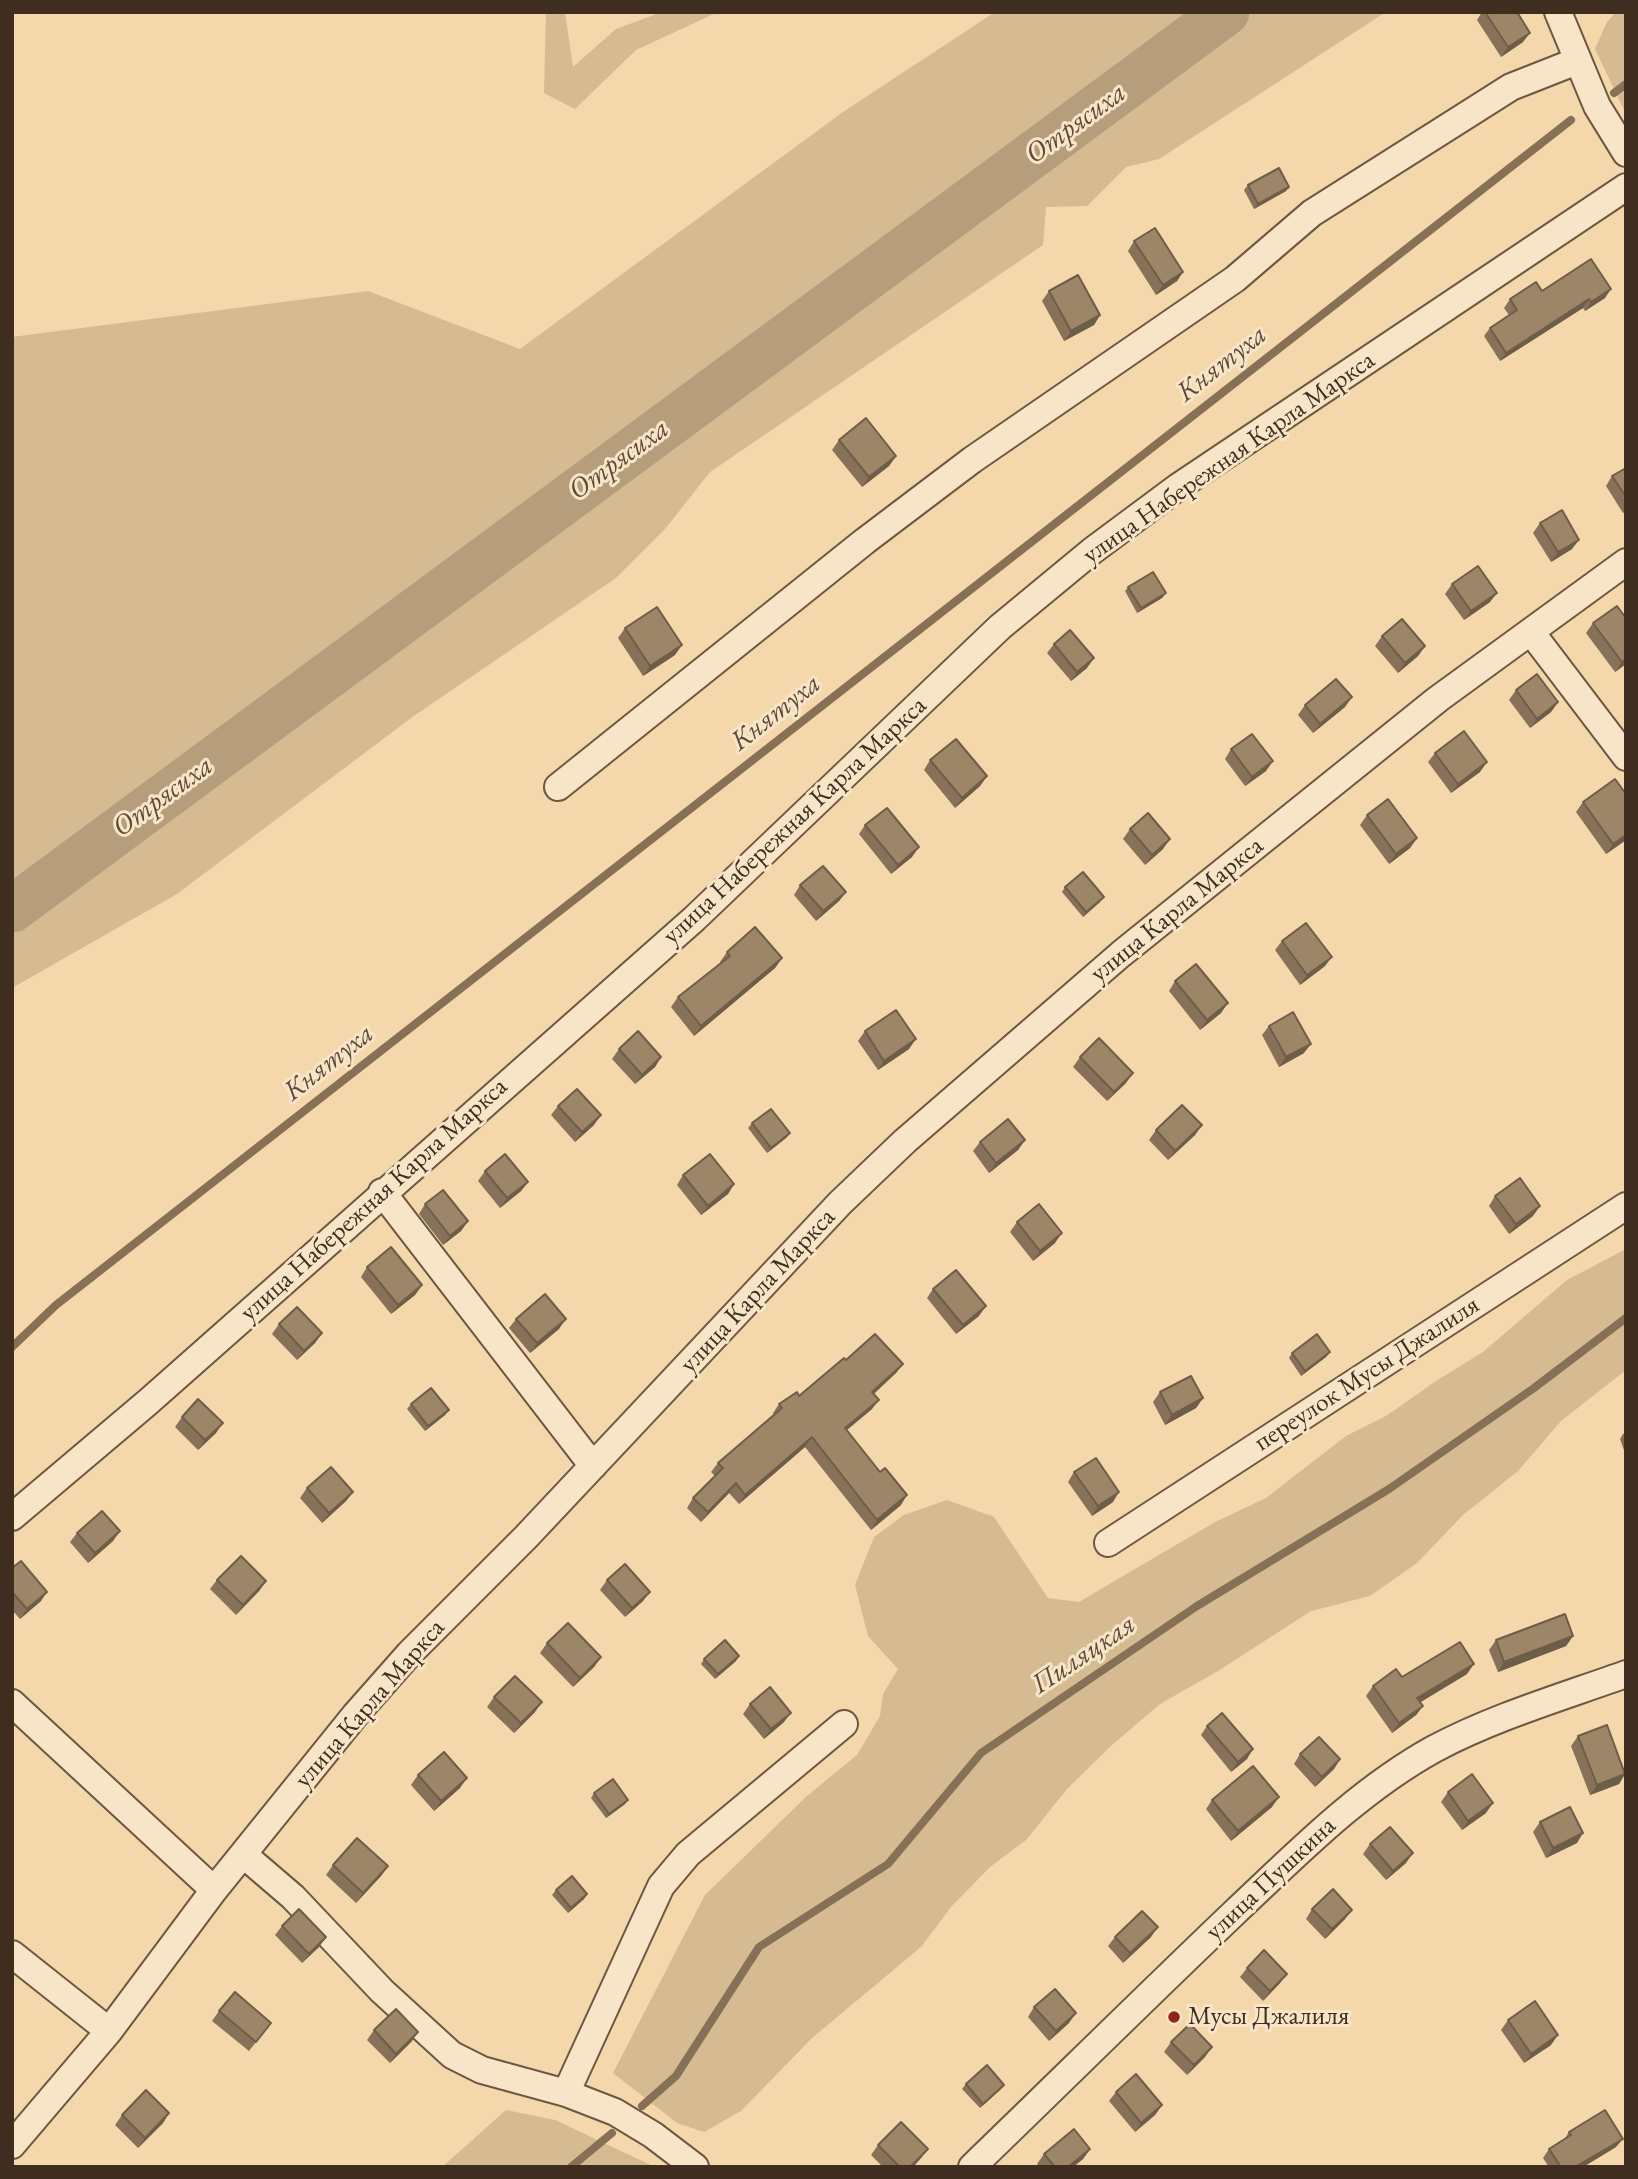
<!DOCTYPE html>
<meta charset="utf-8">
<style>
body{margin:0}
#map{position:relative;width:1638px;height:2179px;overflow:hidden;background:#f4d7aa;font-family:"EB Garamond",serif}
canvas{display:block}
.frame{position:absolute;inset:0;border:14px solid #3f2d1f;pointer-events:none}
</style>
<div id="map">
<canvas width="1638" height="2179"></canvas>
<div class="frame"></div>
</div>
<script>
const ctx = document.querySelector('canvas').getContext('2d');
ctx.lineJoin = 'round';
function paint(path, color) { ctx.fillStyle = color; ctx.fill(path, 'evenodd'); }
function strokePath(path, color, width, dash) { ctx.strokeStyle = color; ctx.lineWidth = width; ctx.lineCap = dash ? 'butt' : 'round'; ctx.setLineDash(dash || []); ctx.stroke(path); }
function label(font, color, halo, rows, align = 'center') {
  ctx.font = font + ' "EB Garamond",serif'; ctx.lineWidth = 6; ctx.setLineDash([]); ctx.textBaseline = 'middle'; ctx.strokeStyle = halo; ctx.fillStyle = color; for (const [text, x, y, turn = 0] of rows) {
    ctx.save(); ctx.translate(x, y); ctx.rotate((+turn || 0) * Math.PI / 180); ctx.textAlign = isNaN(turn) ? turn : align; if (halo) ctx.strokeText(text, 0, 0); ctx.fillText(text, 0, 0); ctx.restore();
  }
}
paint(new Path2D(`
 M546 12H565L573 67 616 29 662 12H718L636 50 575 109 544 93Z
 M995 12H1386L1159 159 1126 167 1087 206 1046 207 1043 245 710 472 665 529 616 578 411 718 177 894 12 988V337L368 291 520 349 843 112Z
 M1616 12H1626V114L1595 49 1607 22Z
 M1626 1249V1370L1561 1421 1518 1471 1463 1515 1417 1563 1370 1596 1311 1611 1218 1671 1160 1704 1112 1745 1067 1789 1026 1840 990 1867 951 1907 921 1947 812 2038 741 2111 704 2132 677 2123 613 2073 705 1895 807 1796 857 1755 880 1716 883 1694 898 1669 868 1636 855 1585 874 1537 904 1515 947 1500 994 1517 1048 1598 1079 1602 1215 1522 1266 1498 1346 1436 1386 1416 1436 1381 1483 1352 1567 1280Z
 M506 2110 555 2120 655 2167H442Z`), '#d5ba92');
strokePath(new Path2D(`
 M1614 93 1626 84
 M12 1347 56 1305 1571 120
 M642 2106 676 2076 759 1947 888 1864 981 1753 1197 1606 1389 1489 1534 1388 1626 1318
 M571 2167 612 2133`), '#867056', 8);
strokePath(new Path2D(`
 M12 909 1226 12`), '#b69d7b', 47);
const minor = new Path2D(`
 M1558 12 1597 106 1626 153
 M1531 632 1626 757
 M558 787 865 541 972 460 1235 279 1312 213 1511 87 1577 61
 M382 1192 593 1466
 M12 1517 148 1402 694 919 1000 627 1092 551 1178 487 1626 187
 M1108 1543 1626 1206
 M12 1703 214 1890
 M244 1855 293 1897 382 1991 452 2055 482 2070 566 2093 615 2112 653 2135 695 2167
 M12 1954 109 2031
 M566 2093 661 1886 688 1854 844 1724
 M12 2145 109 2031 214 1890 356 1714 409 1654 526 1537 840 1203 905 1141 1121 954 1438 699 1626 562
 M972 2167C1060 2082 1146 1997 1234 1913 1297 1854 1358 1791 1434 1749 1494 1717 1562 1697 1626 1674`);
strokePath(minor, '#6c5842', 30);
strokePath(minor, '#f8e5c8', 26);
paint(new Path2D(`
 M1482 12H1517L1523 42 1501 57 1477 20Z
 M1248 185 1286 191 1254 209 1244 190Z
 M1134 241 1183 272 1177 281 1156 295 1128 251Z
 M1049 291 1100 315 1094 325 1064 341 1042 301Z
 M1542 291 1605 298 1585 311 1583 308 1500 361 1484 336 1490 328 1509 315 1504 308 1510 299Z
 M839 440 896 456 889 466 862 487 832 450Z
 M1626 468V512L1623 513 1606 486 1612 476Z
 M1540 523 1572 549 1551 562 1533 533Z
 M1452 584 1490 602 1464 620 1445 594Z
 M1128 587 1166 593 1162 598 1137 613 1125 591Z
 M1626 618V664L1615 672 1586 633 1593 623Z
 M625 628 675 655 643 676 618 638Z
 M1382 636 1425 646 1418 656 1398 673 1375 646Z
 M1054 644 1087 668 1071 681 1047 653Z
 M1516 690 1558 702 1551 712 1530 728 1509 700Z
 M1305 705 1345 707 1313 733 1298 715Z
 M1231 749 1266 771 1245 786 1225 759Z
 M1435 753 1480 772 1451 793 1428 762Z
 M930 760 987 776 980 786 955 808 924 770Z
 M1583 802 1626 840 1606 854 1576 812Z
 M1367 815 1417 838 1410 848 1389 864 1360 825Z
 M865 825 912 857 891 874 859 834Z
 M1130 829 1163 849 1145 865 1123 839Z
 M800 885 846 892 839 901 816 921 794 895Z
 M1065 887 1100 902 1083 917 1062 892Z
 M1282 941 1325 966 1300 985 1275 950Z
 M727 952 782 958 775 968 694 1036 671 1007 678 997 721 963 720 962Z
 M1175 981 1221 1013 1200 1030 1169 991Z
 M1269 1026 1304 1053 1279 1067 1262 1035Z
 M865 1031 909 1049 878 1070 858 1041Z
 M619 1049 661 1057 655 1067 635 1084 612 1059Z
 M1080 1057 1126 1083 1107 1101 1073 1067Z
 M558 1106 594 1125 575 1142 551 1115Z
 M752 1123 790 1133 786 1138 767 1153 748 1128Z
 M1202 1125 1195 1135 1168 1160 1149 1140 1156 1130Z
 M1025 1140 1018 1150 989 1173 973 1151 980 1142Z
 M485 1171 528 1182 521 1191 500 1208 478 1181Z
 M683 1175 734 1184 728 1194 701 1215 677 1185Z
 M1495 1196 1533 1216 1509 1234 1489 1206Z
 M425 1204 468 1221 461 1231 443 1245 419 1214Z
 M1017 1222 1055 1243 1033 1261 1010 1232Z
 M367 1267 422 1285 415 1295 391 1314 361 1277Z
 M933 1289 979 1316 956 1334 927 1298Z
 M516 1319 559 1329 530 1353 509 1328Z
 M279 1324 322 1333 315 1343 297 1360 272 1334Z
 M1330 1352 1326 1357 1301 1376 1289 1358 1292 1353Z
 M846 1360 903 1364 896 1373 874 1394 872 1409 847 1430 901 1505 871 1530 805 1447 739 1504 729 1493 701 1522 687 1508 693 1498 715 1476 711 1472 718 1463 774 1415 773 1413 779 1404 799 1396Z
 M1160 1392 1203 1398 1196 1408 1165 1425 1153 1402Z
 M411 1404 449 1410 445 1415 425 1431 407 1409Z
 M182 1417 216 1433 198 1450 175 1427Z
 M1626 1433V1456L1620 1439 1623 1434Z
 M1074 1472 1113 1502 1092 1516 1068 1482Z
 M307 1488 353 1492 346 1501 322 1523 300 1498Z
 M77 1533 113 1541 88 1563 70 1542Z
 M12 1568 41 1601 20 1619 12 1610Z
 M217 1580 266 1581 259 1591 236 1615 210 1589Z
 M607 1580 643 1601 625 1617 600 1590Z
 M1573 1636 1566 1646 1498 1672 1489 1650 1496 1640Z
 M547 1643 601 1657 594 1667 573 1687 540 1653Z
 M704 1659 736 1661 715 1679 701 1664Z
 M1467 1674 1420 1702 1423 1706 1416 1715 1392 1733 1366 1696 1373 1686 1402 1677Z
 M494 1697 535 1712 514 1733 487 1707Z
 M750 1704 784 1722 764 1739 743 1714Z
 M1207 1726 1247 1759 1231 1772 1201 1735Z
 M1578 1736 1625 1774 1619 1784 1590 1795 1571 1746Z
 M1300 1754 1340 1759 1334 1769 1315 1787 1294 1764Z
 M418 1775 460 1788 434 1811 411 1785Z
 M1448 1792 1486 1813 1462 1830 1441 1802Z
 M594 1793 625 1804 606 1818 591 1798Z
 M1212 1800 1272 1807 1231 1841 1206 1809Z
 M1540 1822 1577 1843 1546 1858 1533 1832Z
 M1370 1844 1406 1863 1386 1880 1363 1854Z
 M333 1865 388 1866 381 1876 356 1903 326 1875Z
 M556 1890 587 1894 584 1899 568 1913 552 1895Z
 M1312 1909 1345 1919 1325 1939 1306 1919Z
 M282 1926 319 1947 302 1963 275 1935Z
 M1115 1937H1151L1123 1963 1108 1946Z
 M1247 1968 1287 1974 1280 1983 1263 2001 1240 1977Z
 M1034 2007 1069 2023 1049 2041 1028 2017Z
 M219 2011 264 2032 249 2051 212 2021Z
 M1508 2020 1551 2045 1524 2063 1501 2030Z
 M374 2030 412 2041 390 2063 367 2040Z
 M1171 2042 1205 2057 1187 2075 1164 2052Z
 M966 2084 1001 2089 980 2108 962 2089Z
 M1116 2092 1162 2105 1155 2115 1135 2132 1109 2101Z
 M169 2113 163 2123 138 2148 115 2125 122 2115Z
 M1569 2132 1616 2147 1583 2167H1549L1543 2158 1549 2149 1564 2140Z
 M878 2145 928 2149 921 2158 913 2167H883L871 2155Z
 M1090 2149 1083 2159 1073 2167H1040L1037 2164 1044 2154Z`), '#877259');
paint(new Path2D(`
 M1530 33 1523 42 1501 57 1508 47Z
 M1289 187 1286 191 1254 209 1258 204Z
 M1183 272 1177 281 1156 295 1163 285Z
 M1611 289 1605 298 1585 311 1591 302Z
 M1589 299 1583 308 1500 361 1506 353Z
 M1100 315 1094 325 1064 341 1071 331Z
 M896 456 889 466 862 487 869 477Z
 M1579 540 1572 549 1551 562 1558 552Z
 M1166 593 1162 598 1137 613 1141 608Z
 M1497 593 1490 602 1464 620 1471 611Z
 M682 645 675 655 643 676 650 666Z
 M1425 646 1418 656 1398 673 1405 663Z
 M1094 658 1087 668 1071 681 1077 672Z
 M1626 659V664L1615 672 1622 662Z
 M1352 697 1345 707 1313 733 1320 724Z
 M1558 702 1551 712 1530 728 1537 719Z
 M1273 761 1266 771 1245 786 1252 777Z
 M1487 762 1480 772 1451 793 1458 784Z
 M987 776 980 786 955 808 962 798Z
 M1626 835V840L1606 854 1613 844Z
 M1417 838 1410 848 1389 864 1396 854Z
 M1170 839 1163 849 1145 865 1152 855Z
 M919 847 912 857 891 874 898 865Z
 M846 892 839 901 816 921 823 911Z
 M1104 897 1100 902 1083 917 1086 912Z
 M1332 957 1325 966 1300 985 1307 975Z
 M782 958 775 968 694 1036 701 1026Z
 M1228 1003 1221 1013 1200 1030 1207 1020Z
 M916 1039 909 1049 878 1070 884 1061Z
 M1311 1044 1304 1053 1279 1067 1286 1057Z
 M661 1057 655 1067 635 1084 642 1075Z
 M1133 1073 1126 1083 1107 1101 1114 1092Z
 M601 1115 594 1125 575 1142 582 1132Z
 M1202 1125 1195 1135 1168 1160 1175 1151Z
 M790 1133 786 1138 767 1153 771 1148Z
 M1025 1140 1018 1150 989 1173 996 1163Z
 M528 1182 521 1191 500 1208 507 1198Z
 M734 1184 728 1194 701 1215 708 1206Z
 M1540 1206 1533 1216 1509 1234 1516 1224Z
 M468 1221 461 1231 443 1245 450 1236Z
 M1062 1233 1055 1243 1033 1261 1040 1251Z
 M422 1285 415 1295 391 1314 398 1305Z
 M986 1306 979 1316 956 1334 963 1325Z
 M566 1319 559 1329 530 1353 537 1343Z
 M322 1333 315 1343 297 1360 304 1351Z
 M1330 1352 1326 1357 1301 1376 1305 1371Z
 M903 1364 896 1373 865 1401 872 1392Z
 M1203 1398 1196 1408 1165 1425 1172 1415Z
 M879 1400 872 1409 838 1437 845 1428Z
 M449 1410 445 1415 425 1431 428 1426Z
 M223 1423 216 1433 198 1450 205 1440Z
 M812 1437 805 1447 739 1504 745 1495Z
 M736 1483 729 1493 701 1522 708 1512Z
 M353 1492 346 1501 322 1523 329 1513Z
 M1119 1492 1113 1502 1092 1516 1098 1506Z
 M907 1495 901 1505 871 1530 877 1520Z
 M120 1531 113 1541 88 1563 95 1553Z
 M266 1581 259 1591 236 1615 243 1605Z
 M47 1592 41 1601 20 1619 27 1609Z
 M650 1592 643 1601 625 1617 632 1608Z
 M1573 1636 1566 1646 1498 1672 1504 1662Z
 M739 1656 736 1661 715 1679 718 1674Z
 M601 1657 594 1667 573 1687 580 1678Z
 M1474 1664 1467 1674 1411 1708 1417 1698Z
 M542 1702 535 1712 514 1733 521 1723Z
 M1423 1706 1416 1715 1392 1733 1399 1723Z
 M791 1713 784 1722 764 1739 771 1729Z
 M1253 1749 1247 1759 1231 1772 1238 1762Z
 M1340 1759 1334 1769 1315 1787 1322 1777Z
 M1625 1774 1619 1784 1590 1795 1597 1785Z
 M467 1778 460 1788 434 1811 441 1801Z
 M1279 1797 1272 1807 1231 1841 1238 1831Z
 M628 1800 625 1804 606 1818 609 1814Z
 M1493 1803 1486 1813 1462 1830 1468 1821Z
 M1583 1833 1577 1843 1546 1858 1553 1848Z
 M1413 1853 1406 1863 1386 1880 1393 1871Z
 M388 1866 381 1876 356 1903 363 1893Z
 M587 1894 584 1899 568 1913 571 1908Z
 M1352 1910 1345 1919 1325 1939 1332 1929Z
 M1158 1927 1151 1937 1123 1963 1130 1953Z
 M326 1937 319 1947 302 1963 309 1954Z
 M1287 1974 1280 1983 1263 2001 1270 1991Z
 M1076 2013 1069 2023 1049 2041 1056 2031Z
 M418 2032 412 2041 390 2063 396 2054Z
 M1558 2035 1551 2045 1524 2063 1531 2054Z
 M1212 2047 1205 2057 1187 2075 1194 2065Z
 M1004 2085 1001 2089 980 2108 983 2104Z
 M1162 2105 1155 2115 1135 2132 1141 2123Z
 M169 2113 163 2123 138 2148 145 2138Z
 M1623 2139 1616 2147 1583 2167H1575Z
 M928 2149 921 2158 913 2167H910Z
 M1090 2149 1083 2159 1073 2167H1068Z`), '#6e5d48');
const building = new Path2D(`
 M1485 12H1517L1530 33 1508 47Z
 M1279 168 1289 187 1258 204 1248 185Z
 M1155 228 1183 272 1163 285 1134 241Z
 M1591 259 1611 289 1591 302 1589 299 1506 353 1490 328 1517 310 1510 299 1536 282 1542 291Z
 M1078 275 1100 315 1071 331 1049 291Z
 M866 418 896 456 869 477 839 440Z
 M1626 468V497L1612 476Z
 M1562 510 1579 540 1558 552 1540 523Z
 M1478 566 1497 593 1471 611 1452 584Z
 M1153 572 1166 593 1141 608 1128 587Z
 M1617 606 1626 618V659L1622 662 1593 623Z
 M657 607 682 645 650 666 625 628Z
 M1402 619 1425 646 1405 663 1382 636Z
 M1070 630 1094 658 1077 672 1054 644Z
 M1537 674 1558 702 1537 719 1516 690Z
 M1336 679 1352 697 1320 724 1305 705Z
 M1464 731 1487 762 1458 784 1435 753Z
 M1252 734 1273 761 1252 777 1231 749Z
 M956 739 987 776 962 798 930 760Z
 M1615 779 1626 794V835L1613 844 1583 802Z
 M1388 799 1417 838 1396 854 1367 815Z
 M887 808 919 847 898 865 865 825Z
 M1148 813 1170 839 1152 855 1130 829Z
 M823 866 846 892 823 911 800 885Z
 M1083 872 1104 897 1086 912 1065 887Z
 M1306 923 1332 957 1307 975 1282 941Z
 M755 927 782 958 701 1026 678 997 730 956 727 952Z
 M1196 964 1228 1003 1207 1020 1175 981Z
 M896 1010 916 1039 884 1061 865 1031Z
 M1293 1012 1311 1044 1286 1057 1269 1026Z
 M638 1031 661 1057 642 1075 619 1049Z
 M1099 1038 1133 1073 1114 1092 1080 1057Z
 M577 1089 601 1115 582 1132 558 1106Z
 M1182 1105 1202 1125 1175 1151 1156 1130Z
 M771 1109 790 1133 771 1148 752 1123Z
 M1008 1119 1025 1140 996 1163 980 1142Z
 M505 1154 528 1182 507 1198 485 1171Z
 M710 1154 734 1184 708 1206 683 1175Z
 M1520 1178 1540 1206 1516 1224 1495 1196Z
 M443 1190 468 1221 450 1236 425 1204Z
 M1039 1204 1062 1233 1040 1251 1017 1222Z
 M391 1247 422 1285 398 1305 367 1267Z
 M956 1270 986 1306 963 1325 933 1289Z
 M545 1294 566 1319 537 1343 516 1319Z
 M297 1307 322 1333 304 1351 279 1324Z
 M875 1334 903 1364 872 1392 879 1400 845 1428 880 1472 885 1468 907 1495 877 1520 812 1437 745 1495 736 1483 708 1512 693 1498 723 1468 718 1463 782 1408 779 1404 797 1392 799 1396 844 1358 846 1360Z
 M1317 1334 1330 1352 1305 1371 1292 1353Z
 M1191 1376 1203 1398 1172 1415 1160 1392Z
 M431 1388 449 1410 428 1426 411 1404Z
 M198 1399 223 1423 205 1440 182 1417Z
 M1096 1458 1119 1492 1098 1506 1074 1472Z
 M331 1467 353 1492 329 1513 307 1488Z
 M102 1511 120 1531 95 1553 77 1533Z
 M241 1556 266 1581 243 1605 217 1580Z
 M21 1561 47 1592 27 1609 12 1592V1568Z
 M625 1564 650 1592 632 1608 607 1580Z
 M1565 1614 1573 1636 1504 1662 1496 1640Z
 M568 1623 601 1657 580 1678 547 1643Z
 M725 1640 739 1656 718 1674 704 1659Z
 M1460 1642 1474 1664 1417 1698 1423 1706 1399 1723 1373 1686 1396 1669 1402 1677Z
 M515 1676 542 1702 521 1723 494 1697Z
 M770 1687 791 1713 771 1729 750 1704Z
 M1222 1713 1253 1749 1238 1762 1207 1726Z
 M1607 1725 1625 1774 1597 1785 1578 1736Z
 M1319 1737 1340 1759 1322 1777 1300 1754Z
 M444 1752 467 1778 441 1801 418 1775Z
 M1253 1766 1279 1797 1238 1831 1212 1800Z
 M1472 1774 1493 1803 1468 1821 1448 1792Z
 M613 1779 628 1800 609 1814 594 1793Z
 M1570 1807 1583 1833 1553 1848 1540 1822Z
 M1390 1827 1413 1853 1393 1871 1370 1844Z
 M357 1838 388 1866 363 1893 333 1865Z
 M572 1876 587 1894 571 1908 556 1890Z
 M1333 1889 1352 1910 1332 1929 1312 1909Z
 M299 1909 326 1937 309 1954 282 1926Z
 M1142 1911 1158 1927 1130 1953 1115 1937Z
 M1264 1950 1287 1974 1270 1991 1247 1968Z
 M1055 1989 1076 2013 1056 2031 1034 2007Z
 M235 1992 271 2023 256 2042 219 2011Z
 M1535 2001 1558 2035 1531 2054 1508 2020Z
 M396 2009 418 2032 396 2054 374 2030Z
 M1190 2024 1212 2047 1194 2065 1171 2042Z
 M987 2065 1004 2085 983 2104 966 2084Z
 M1136 2074 1162 2105 1141 2123 1116 2092Z
 M146 2090 169 2113 145 2138 122 2115Z
 M1605 2110 1623 2139 1575 2167H1561L1549 2149 1571 2135 1569 2132Z
 M901 2122 928 2149 910 2167H900L878 2145Z
 M1074 2129 1090 2149 1068 2167H1055L1044 2154Z`);
paint(building, '#9d8567');
strokePath(building, '#6e5d48', 2);
for (const [x, y, r, color] of [
 [1174,2017,7,"#8f2418"]
]) { const dot = new Path2D(); dot.arc(x, y, r, 0, 2 * Math.PI); ctx.fillStyle = color; ctx.fill(dot); strokePath(dot, '#f8e5c8', 2.5); }
label('26px', '#3f2d1f', '#f8e5c8', [
 ["улица Набережная Карла Маркса",1229,458,-35],
 ["улица Набережная Карла Маркса",795,821,-43],
 ["улица Карла Маркса",1177,910,-39],
 ["улица Набережная Карла Маркса",374,1200,-42],
 ["улица Карла Маркса",758,1291,-47],
 ["переулок Мусы Джалиля",1367,1374,-33],
 ["улица Карла Маркса",370,1704,-49],
 ["улица Пушкина",1271,1879,-43]
]);
label('26px', '#3f2d1f', '#f8e5c8', [
 ["Мусы Джалиля",1188,2017]
], 'left');
label('italic 28px', '#5d4936', '#f8e5c8', [
 ["Отрясиха",1076,124,-36],
 ["Княтуха",1222,364,-38],
 ["Отрясиха",619,460,-36],
 ["Княтуха",776,713,-38],
 ["Отрясиха",163,797,-36],
 ["Княтуха",329,1063,-38],
 ["Пиляцкая",1084,1655,-34]
]);
</script>
